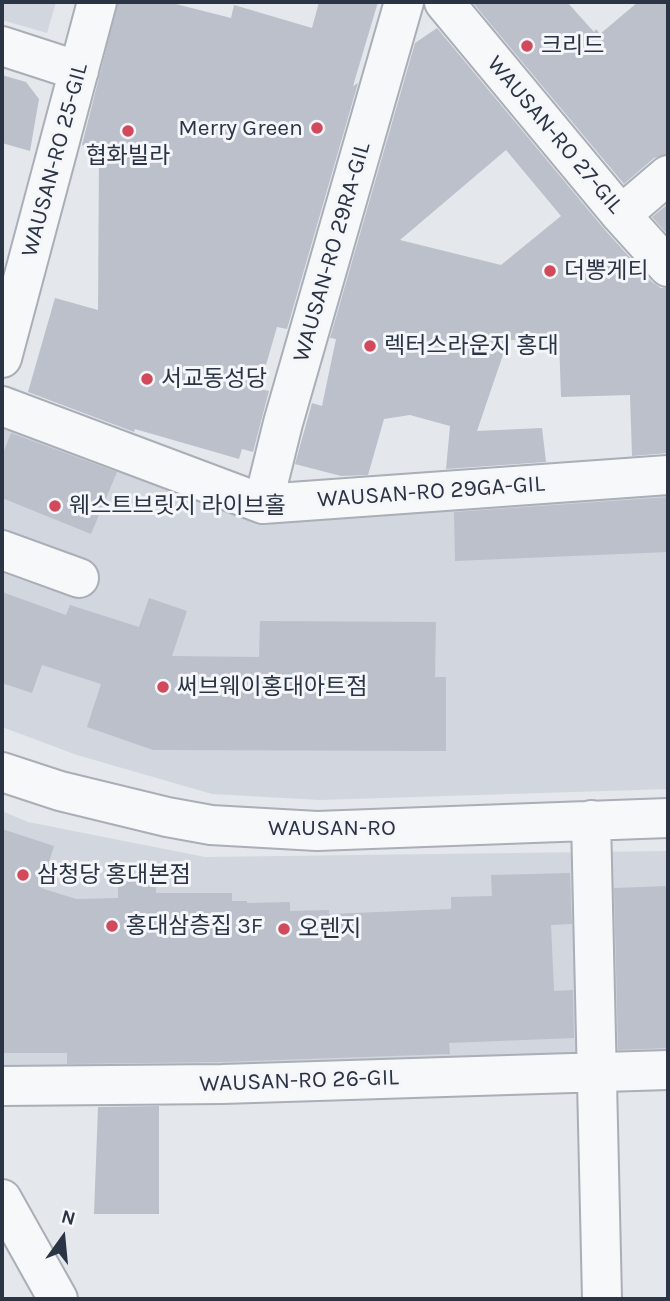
<!DOCTYPE html>
<meta charset="utf-8">
<style>
body{margin:0}
#map{position:relative;width:670px;height:1301px;overflow:hidden;background:#e4e7ec;font-family:Karla,sans-serif}
canvas{display:block}
.frame{position:absolute;inset:0;border:4px solid #2b3445;pointer-events:none}
.north{position:absolute;left:28px;top:1203px;width:70px;height:70px;-webkit-text-stroke:5px #f4f6f9;paint-order:stroke;rotate:15deg;font-size:19px;font-weight:700;line-height:28px;text-align:center;color:#2b3445}
.north::after{content:'';display:block;margin:auto;width:24px;height:32px;background:#2b3445;clip-path:polygon(50% 0,100% 100%,50% 72%,0 100%)}
</style>
<div id="map">
<canvas width="670" height="1301"></canvas>
<div class="frame"></div>
<div class="north">N</div>
</div>
<script>
const ctx = document.querySelector('canvas').getContext('2d');
ctx.lineJoin = 'round';
function paint(path, color) { ctx.fillStyle = color; ctx.fill(path, 'evenodd'); }
function strokePath(path, color, width, dash) { ctx.strokeStyle = color; ctx.lineWidth = width; ctx.lineCap = dash ? 'butt' : 'round'; ctx.setLineDash(dash || []); ctx.stroke(path); }
function label(font, color, halo, rows, align = 'center') {
  ctx.font = font + ' Karla,"Noto Sans KR",sans-serif'; ctx.lineWidth = 6; ctx.setLineDash([]); ctx.textBaseline = 'middle'; ctx.strokeStyle = halo; ctx.fillStyle = color; for (const [text, x, y, turn = 0] of rows) {
    ctx.save(); ctx.translate(x, y); ctx.rotate((+turn || 0) * Math.PI / 180); ctx.textAlign = isNaN(turn) ? turn : align; if (halo) ctx.strokeText(text, 0, 0); ctx.fillText(text, 0, 0); ctx.restore();
  }
}
paint(new Path2D(`
 M2 2H56L47 33 2 20Z
 M2 406 263 504 668 475V789L320 800 212 794 77 755 2 727Z
 M2 811 28 822 205 857 668 851V1070L2 1086Z`), '#d2d6de');
paint(new Path2D(`
 M118 2H168L231 18 234 5 312 28 319 2H378L353 86 358 83 287 329 277 327 259 389 269 391 253 452 242 449 239 459 135 429 134 432 28 392 55 298 98 310 99 151 82 145Z
 M475 2H567L594 32 596 29 600 34 638 2H668V154L654 158 624 184 473 3Z
 M437 28 605 230 652 282 661 288H668V453L632 456 630 395 561 397 559 339 508 340 477 431 542 428 546 462 446 469 450 426 410 415 384 419 368 475 341 476 295 464 312 403 322 406 336 339 330 338 415 43ZM506 150 561 216 501 265 400 240Z
 M2 75 26 82 39 99 30 151 2 143Z
 M668 204V235L652 217Z
 M11 433 117 472 91 534 2 498V456Z
 M668 497V552L455 561 454 512Z
 M2 592 66 615 70 605 139 627 149 598 187 611 172 656 259 657 260 621 436 622 435 677H446V751L153 750 87 727 101 684 42 665 32 693 2 683Z
 M2 829 54 846 41 888 76 899 118 898V877H156V893H232V901H247V903L290 902V911L329 910V914L451 909V897L492 896 491 875 570 873 572 924 551 925 554 991 573 990 574 1038 449 1043 450 1054 222 1062 67 1064V1053H2Z
 M668 886V1048L618 1050 614 888Z
 M159 1106V1214H94L98 1107Z`), '#bbc0ca');
const minor = new Path2D(`
 M444 2 621 215 668 267
 M2 46 79 71
 M621 215 668 175
 M2 358 97 2
 M2 406 263 504 668 475
 M263 504 283 423 404 2
 M2 550 79 578
 M2 772 60 791 167 817 211 825 317 831 668 818
 M591 820 602 1299
 M2 1086 222 1084 668 1070
 M2 1199 58 1299`);
strokePath(minor, '#a9aeb7', 42);
strokePath(minor, '#f7f8fa', 38);
for (const [x, y, r, color] of [
 [527,46,7,"#d1495b"],
 [317,128,7,"#d1495b"],
 [128,131,7,"#d1495b"],
 [550,271,7,"#d1495b"],
 [370,346,7,"#d1495b"],
 [147,379,7,"#d1495b"],
 [55,506,7,"#d1495b"],
 [163,687,7,"#d1495b"],
 [23,875,7,"#d1495b"],
 [112,926,7,"#d1495b"],
 [284,929,7,"#d1495b"]
]) { const dot = new Path2D(); dot.arc(x, y, r, 0, 2 * Math.PI); ctx.fillStyle = color; ctx.fill(dot); strokePath(dot, '#f4f6f9', 2.5); }
label('23px', '#2b3445', '#f4f6f9', [
 ["크리드",541,46],
 ["Merry Green",303,128,"right"],
 ["협화빌라",128,156,"center"],
 ["더뽕게티",564,271],
 ["렉터스라운지 홍대",384,346],
 ["서교동성당",161,379],
 ["웨스트브릿지 라이브홀",69,506],
 ["써브웨이홍대아트점",177,687],
 ["삼청당 홍대본점",37,875],
 ["홍대삼층집 3F",126,926],
 ["오렌지",298,929]
], 'left');
label('23px', '#2b3445', '#f4f6f9', [
 ["WAUSAN-RO 27-GIL",555,135,50],
 ["WAUSAN-RO 25-GIL",55,160,-75],
 ["WAUSAN-RO 29RA-GIL",332,252,-74],
 ["WAUSAN-RO 29GA-GIL",431,492,-4],
 ["WAUSAN-RO",332,828],
 ["WAUSAN-RO 26-GIL",299,1081,-2]
]);
</script>
